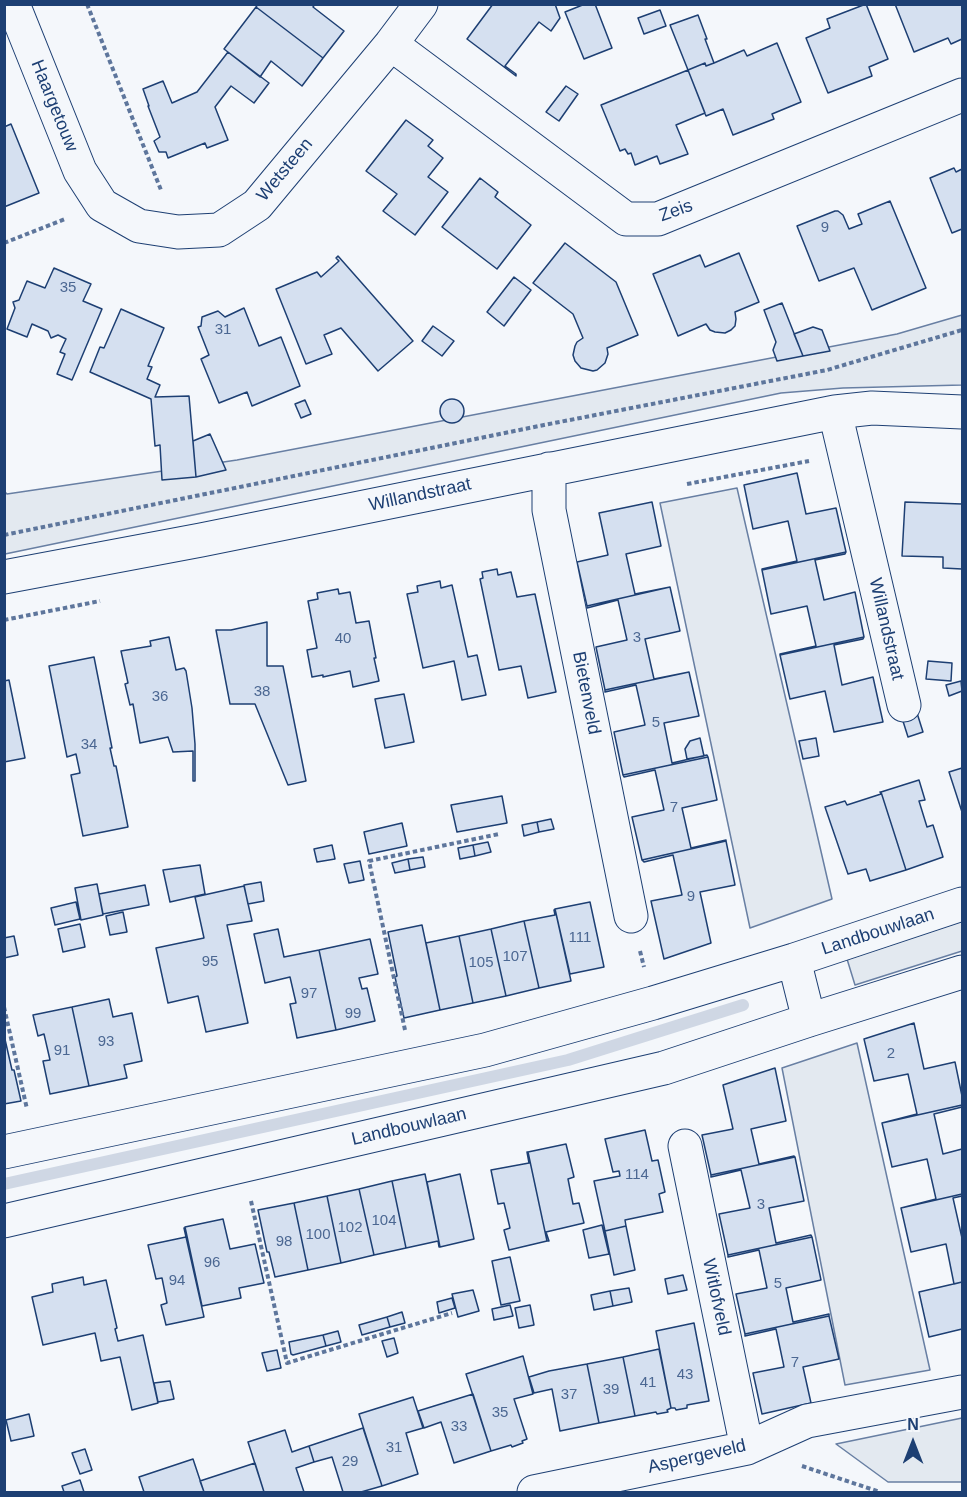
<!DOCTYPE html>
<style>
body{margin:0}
#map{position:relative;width:967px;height:1497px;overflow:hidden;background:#f4f7fb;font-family:Helvetica,sans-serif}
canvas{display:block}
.frame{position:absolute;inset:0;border:6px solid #1d3f73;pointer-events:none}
.north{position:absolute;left:883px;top:1413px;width:60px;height:60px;-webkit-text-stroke:4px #f4f7fb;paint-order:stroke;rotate:0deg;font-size:16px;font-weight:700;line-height:24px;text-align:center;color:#1d3f73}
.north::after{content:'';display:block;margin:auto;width:21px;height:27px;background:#1d3f73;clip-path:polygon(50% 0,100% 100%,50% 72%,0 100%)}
</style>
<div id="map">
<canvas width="967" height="1497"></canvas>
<div class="frame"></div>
<div class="north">N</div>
</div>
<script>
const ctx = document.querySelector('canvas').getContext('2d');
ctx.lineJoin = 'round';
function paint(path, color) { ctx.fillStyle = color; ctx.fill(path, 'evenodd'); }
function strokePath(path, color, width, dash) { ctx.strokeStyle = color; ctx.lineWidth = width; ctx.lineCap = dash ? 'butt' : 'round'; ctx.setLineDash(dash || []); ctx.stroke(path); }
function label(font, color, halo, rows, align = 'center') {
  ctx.font = font + ' Helvetica,sans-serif'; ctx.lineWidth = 4.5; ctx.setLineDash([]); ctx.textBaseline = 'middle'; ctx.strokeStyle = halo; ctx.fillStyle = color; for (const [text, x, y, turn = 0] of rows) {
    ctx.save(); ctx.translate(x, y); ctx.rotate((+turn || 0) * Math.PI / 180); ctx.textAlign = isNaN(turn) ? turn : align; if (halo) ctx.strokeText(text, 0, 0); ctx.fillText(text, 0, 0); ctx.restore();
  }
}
const green = new Path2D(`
 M962 315V385L843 388 781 393 5 554 4 491 7 494 237 460 897 334Z
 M737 488 832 899 750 928 660 503Z
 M962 921V951L855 985 847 959Z
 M857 1043 930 1370 845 1385 782 1068Z
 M962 1418V1482H888L836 1444Z`);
paint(green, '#e3e9f0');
strokePath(green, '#687fa3', 1.5);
strokePath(new Path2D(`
 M4 1184 568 1060 743 1005`), '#cfd7e4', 12);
const building = new Path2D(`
 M258 4H315L313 7 344 31 323 58 256 7Z
 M493 4H555L560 18 551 31 539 22 505 66 516 74V76L467 39Z
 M585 4H595L612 48 584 59 565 12Z
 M866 4 888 59 869 67 872 76 828 93 806 38 830 28 827 19Z
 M895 4H962V39L951 44 948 38 914 52Z
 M256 7 323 58 302 86 271 61 260 77 224 49Z
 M660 10 666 26 644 34 638 18Z
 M698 15 707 39H705L714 63 706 66 705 63 688 70 670 25Z
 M777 43 801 102 772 114 774 119 733 135 723 109 706 116 688 70 705 63 706 66 714 63 744 50 747 56Z
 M228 52 269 83 254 103 231 86 215 107 228 140 207 148 205 143 168 158 166 152H159L154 141 160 137 148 106H149L143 89 163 81 172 103 197 92Z
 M688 70 705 113 676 125 688 154 660 164 657 156 635 165 631 153 628 154 625 149 620 151 601 105Z
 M566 86 578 94 559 121 546 112Z
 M406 120 433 140 428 146 443 158 428 177 448 192 415 235 383 211 397 194 366 171Z
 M11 124 39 193 4 207V127Z
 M954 168 956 172 962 169V229L952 233 930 178Z
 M480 178 498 192 495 197 531 225 497 269 442 227Z
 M890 201 926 288 872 310 854 268 819 281 797 226 835 211H838L843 215 849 229 862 224 858 214Z
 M565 243 616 282 638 335 607 348 608 354 605 363 597 370 593 371 581 368 575 361 573 355 575 346 577 342 583 338 573 314 533 283Z
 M739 253 759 302 735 312 736 319 735 326 731 330 725 333 715 332 710 330 706 324 678 336 653 274 700 255 705 267Z
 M338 256 413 341 378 371 341 328 324 335 332 354 306 364 276 289 317 272 321 277 339 261 336 258Z
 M54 268 91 284 83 301 102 309 72 380 57 374 65 354 60 352 66 339 58 335 51 338 48 331 32 324 27 337 7 329 15 308 13 302 19 300 27 281 45 288Z
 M514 277 531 290 504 326 487 312Z
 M782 303 803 356 777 361 773 350 776 342 764 310Z
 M244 308 259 346 281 337 300 386 252 406 247 392 219 403 201 359 209 355 198 327 201 326 202 317 218 311 225 317Z
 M121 309 164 328 148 366 152 367 147 379 160 385 155 397 189 396 196 477 162 480 160 445 155 446 151 399 90 372 100 347 104 348Z
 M433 326 454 341 442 356 422 341Z
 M813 327 822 330 830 351 803 356 794 334Z
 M440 411a12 12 0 1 1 24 0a12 12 0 1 1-24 0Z
 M305 400 311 414 301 418 295 404Z
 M210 434 226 470 196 477 193 441Z
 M797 473 806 514 836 508 846 552 762 570V569L797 561 788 521 753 529 744 485Z
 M652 502 661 546 626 554 635 594 670 587 587 606 577 562 608 555 599 513Z
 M905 502 962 504V569L943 568V557L902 556Z
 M846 552 845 554 815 560 824 600 855 592 864 637 780 655V654L816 646 807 606 771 614 762 570Z
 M497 569 498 575 511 572 517 597 535 594 556 692 528 698 521 666 499 670 480 579 483 578 482 572Z
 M440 581 441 588 452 585 468 657 477 655 486 695 462 700 454 661 423 668 407 594 418 592 417 586Z
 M670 587 680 631 645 639 654 679 689 672 605 690 596 647 627 640 618 600 587 608V606Z
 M338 589 339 594 350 592 356 623 369 621 376 658H374L379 681 353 687 350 671 323 677V675L312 677 307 650 317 648 308 601 318 599 317 593Z
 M267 622V666H283L306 781 288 785 255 704H230L216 630H231Z
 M169 637 176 670 184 668 186 671 192 708 195 744V781H193V751L173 752 168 737 140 743 133 704 130 705 125 684 128 683 121 651 151 646 150 641Z
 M864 637 863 639 834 645 842 685 873 677 883 722 834 732 825 691 790 699 780 655Z
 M94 657 112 748H110L114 766H116L128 827 83 836 71 775 80 773 76 754 67 757 49 666Z
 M928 661 952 663 951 681 926 679Z
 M689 672 699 716 664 723 672 763 707 755 708 757 623 775 614 732 645 725 636 685 605 692V690Z
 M9 680 25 758 4 762V681Z
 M961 681 962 691 949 696 946 685Z
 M404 694 414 742 385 748 375 699Z
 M917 713 923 732 908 737 902 718Z
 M700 738 704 756 687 759 685 749 690 741Z
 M816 738 819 756 803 759 799 741Z
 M708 757 717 800 682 808 691 848 726 840V841L642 860 632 817 664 810 655 770 624 777 623 775Z
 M962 768V812L949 772Z
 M919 780 925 800 919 801 927 827 933 825 943 857 906 870 881 792Z
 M880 792H881L906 870 870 881 866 869 848 874 825 807 845 801 847 805 881 794Z
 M502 796 507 823 457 832 451 805Z
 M551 819 554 829 539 832 537 822Z
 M537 822 539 832 524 836 522 825Z
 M402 823 407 846 369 854 364 832Z
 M726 841 735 885 700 892 711 943 664 959 651 901 682 895 673 855 644 862 642 860Z
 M488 842 491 852 475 856 473 845Z
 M332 845 335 859 317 862 314 849Z
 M473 845 475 856 460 859 458 848Z
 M423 857 425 867 410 870 408 859Z
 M408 859 410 870 395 873 392 863Z
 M360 861 364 880 349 883 344 864Z
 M200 865 205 894 170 902 163 870Z
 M261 882 264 901 248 904 244 885Z
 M97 884 103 915 81 920 75 888Z
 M145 885 149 905 103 914 99 894Z
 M244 886 252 921 227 925 248 1023 206 1032 198 996 168 1003 156 948 204 938 195 897Z
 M76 902 80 919 55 925 51 908Z
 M590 902 604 967 570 974 555 909Z
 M555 909 571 981 539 988 524 921 555 915 554 910Z
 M123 912 127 932 110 935 106 916Z
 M524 921 539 988 506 996 491 929Z
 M80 924 85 947 63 952 58 929Z
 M422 925 440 1010 404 1018 395 977 397 976 388 932Z
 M278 929 284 957 319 950 336 1030 297 1038 290 1004 296 1003 290 977 265 983 254 934Z
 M491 929 506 996 473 1003 459 936Z
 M14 936 18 955 4 958V938Z
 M459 936 473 1003 440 1010 426 943Z
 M370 939 378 974 359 978 362 989 367 988 375 1021 336 1030 319 950Z
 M109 999 113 1017 132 1013 142 1061 124 1065 127 1078 89 1086 72 1007Z
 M72 1007 89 1086 50 1094 43 1061 50 1060 44 1034 38 1036 33 1015Z
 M914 1023 924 1069 955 1062 962 1096V1105L882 1123 917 1114 908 1074 874 1081 864 1039Z
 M4 1035 12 1070H14L21 1101 4 1104Z
 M775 1068 786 1121 751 1129 759 1164 794 1156 795 1157 711 1175 702 1135 733 1129 723 1085Z
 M962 1105V1107L934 1114 943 1154 962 1149V1194L901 1208 936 1199 927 1159 892 1167 882 1123Z
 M645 1130 652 1161 658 1160 665 1192 659 1194 663 1212 625 1220 626 1226 605 1231 594 1181 620 1176 619 1171 613 1172 605 1139Z
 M566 1144 574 1177 568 1179 573 1204 579 1203 584 1223 546 1232 549 1241H547L528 1152Z
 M527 1152H528L547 1241 509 1250 504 1230 510 1228 504 1203 498 1204 491 1170 529 1163Z
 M795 1157 804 1201 769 1208 776 1243 811 1235 812 1237 728 1255 719 1214 750 1208 741 1170 711 1177V1175Z
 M425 1174 440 1247H439L438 1241 406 1248 392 1181Z
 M460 1174 474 1239 440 1247 427 1182Z
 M392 1181 406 1248 374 1255 359 1189Z
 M359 1189 374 1255 341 1263 327 1196Z
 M962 1194V1196L953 1198 962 1238V1282L954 1284 946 1244 911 1252 901 1208Z
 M327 1196 341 1263 308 1270 294 1203Z
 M294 1203 308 1270 275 1277 269 1252H267L258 1210Z
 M223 1219 230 1249 255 1244 264 1283 239 1288 241 1298 202 1306 185 1227Z
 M602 1225 609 1254 589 1258 583 1230Z
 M626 1226 635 1270 614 1275 605 1231Z
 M184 1228 204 1317 166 1325 161 1305 167 1303 162 1278 156 1279 148 1245 186 1237Z
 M812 1237 821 1280 786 1288 793 1322 829 1314V1316L745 1334 736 1294 767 1288 759 1250 728 1257V1255Z
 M510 1257 520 1301 501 1305 492 1261Z
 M683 1275 687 1290 668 1294 665 1279Z
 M83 1277 84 1285 106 1280 117 1328 115 1329 118 1341 143 1335 158 1403 132 1410 120 1357 101 1361 95 1333 43 1345 32 1297 53 1292 52 1284Z
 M962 1282V1329L929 1337 919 1292Z
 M629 1288 632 1302 613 1306 610 1291Z
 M473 1290 479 1311 458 1317 452 1294Z
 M610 1291 613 1306 594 1310 591 1295Z
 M452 1298 455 1308 439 1313 437 1302Z
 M510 1305 513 1316 494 1320 492 1309Z
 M530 1305 534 1325 519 1328 515 1308Z
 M402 1312 405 1323 390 1327 387 1317Z
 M829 1316 839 1359 803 1367 811 1403 762 1414 753 1373 784 1367 776 1329 745 1336V1334Z
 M387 1317 390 1327 362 1335 359 1325Z
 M694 1323 709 1401 687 1405V1408L676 1410 675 1408H671L656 1331Z
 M338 1331 341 1342 326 1346 323 1335Z
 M323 1335 326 1346 293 1355 291 1354 289 1342Z
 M394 1338 398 1353 387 1357 382 1341Z
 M659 1349 671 1408 667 1410 668 1412 657 1414 656 1412 635 1416 623 1357Z
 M277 1350 281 1368 267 1371 262 1353Z
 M523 1356 533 1394 514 1399 527 1439 522 1441 523 1443 512 1447 511 1445 491 1451 466 1374Z
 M623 1357 635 1416 599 1423 587 1364Z
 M587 1364 599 1423 560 1431 552 1389 534 1393 529 1377 549 1371Z
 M170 1381 174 1399 158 1402 154 1383Z
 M473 1394 491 1451 454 1463 441 1422 424 1428 418 1411Z
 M413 1397 423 1428 406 1433 418 1474 382 1486 359 1414Z
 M29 1414 34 1436 11 1441 6 1420Z
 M363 1428 382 1486 361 1492H343L332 1457 314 1462 309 1446Z
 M285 1430 292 1452 309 1446 314 1462 296 1468 304 1492H264L248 1442Z
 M85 1449 92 1470 80 1474 72 1453Z
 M193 1459 204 1492H144L139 1477Z
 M255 1463 264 1492H204L200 1481Z
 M80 1480 84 1492H64L62 1486Z`);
paint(building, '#d5e0f0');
strokePath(building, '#1d3f73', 1.5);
const minor = new Path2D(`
 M13 4 80 171 102 205 139 226 178 232 219 230 257 205 391 44 421 4
 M391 44 626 219H658L962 95
 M835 412 904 705
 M549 469V510L631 916
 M4 577 201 540 835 412 872 408 962 412
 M794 960 809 1020
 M685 1146 747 1448
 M4 1152 485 1050 653 1003 794 960 962 904
 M4 1221 664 1068 809 1020 962 972
 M534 1492 747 1448 807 1421 962 1392`);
strokePath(minor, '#1d3f73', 35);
strokePath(new Path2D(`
 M87 4 161 190
 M4 243 65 219
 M687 484 809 461
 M4 535 544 425 827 370 962 330
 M4 620 100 601
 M640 951 644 967
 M4 1007 27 1109
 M405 1030 369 861 499 834
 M251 1201 287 1363 452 1313
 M802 1466 880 1492`), '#5e769c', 4, [4.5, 3]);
strokePath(minor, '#f4f7fb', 33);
label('15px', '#4b6792', null, [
 ["9",825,228],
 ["35",68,288],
 ["31",223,330],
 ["3",637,638],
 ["40",343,639],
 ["38",262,692],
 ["36",160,697],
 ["5",656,723],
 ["34",89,745],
 ["7",674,808],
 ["9",691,897],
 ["111",580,938],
 ["107",515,957],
 ["95",210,962],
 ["105",481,963],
 ["97",309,994],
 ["99",353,1014],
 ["93",106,1042],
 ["91",62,1051],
 ["2",891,1054],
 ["114",637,1175],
 ["3",761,1205],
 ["104",384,1221],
 ["102",350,1228],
 ["100",318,1235],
 ["98",284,1242],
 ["96",212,1263],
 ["94",177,1281],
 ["5",778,1284],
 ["7",795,1363],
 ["43",685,1375],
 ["41",648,1383],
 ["39",611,1390],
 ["37",569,1395],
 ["35",500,1413],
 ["33",459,1427],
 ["31",394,1448],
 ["29",350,1462]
]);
label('18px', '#1d3f73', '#f4f7fb', [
 ["Haargetouw",54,106,68],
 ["Wetsteen",285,170,-50],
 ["Zeis",676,211,-20],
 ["Willandstraat",420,495,-12],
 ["Willandstraat",886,629,77],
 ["Bietenveld",586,693,79],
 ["Landbouwlaan",878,932,-18],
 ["Landbouwlaan",409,1127,-13],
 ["Witlofveld",716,1297,78],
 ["Aspergeveld",697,1457,-13]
]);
</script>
